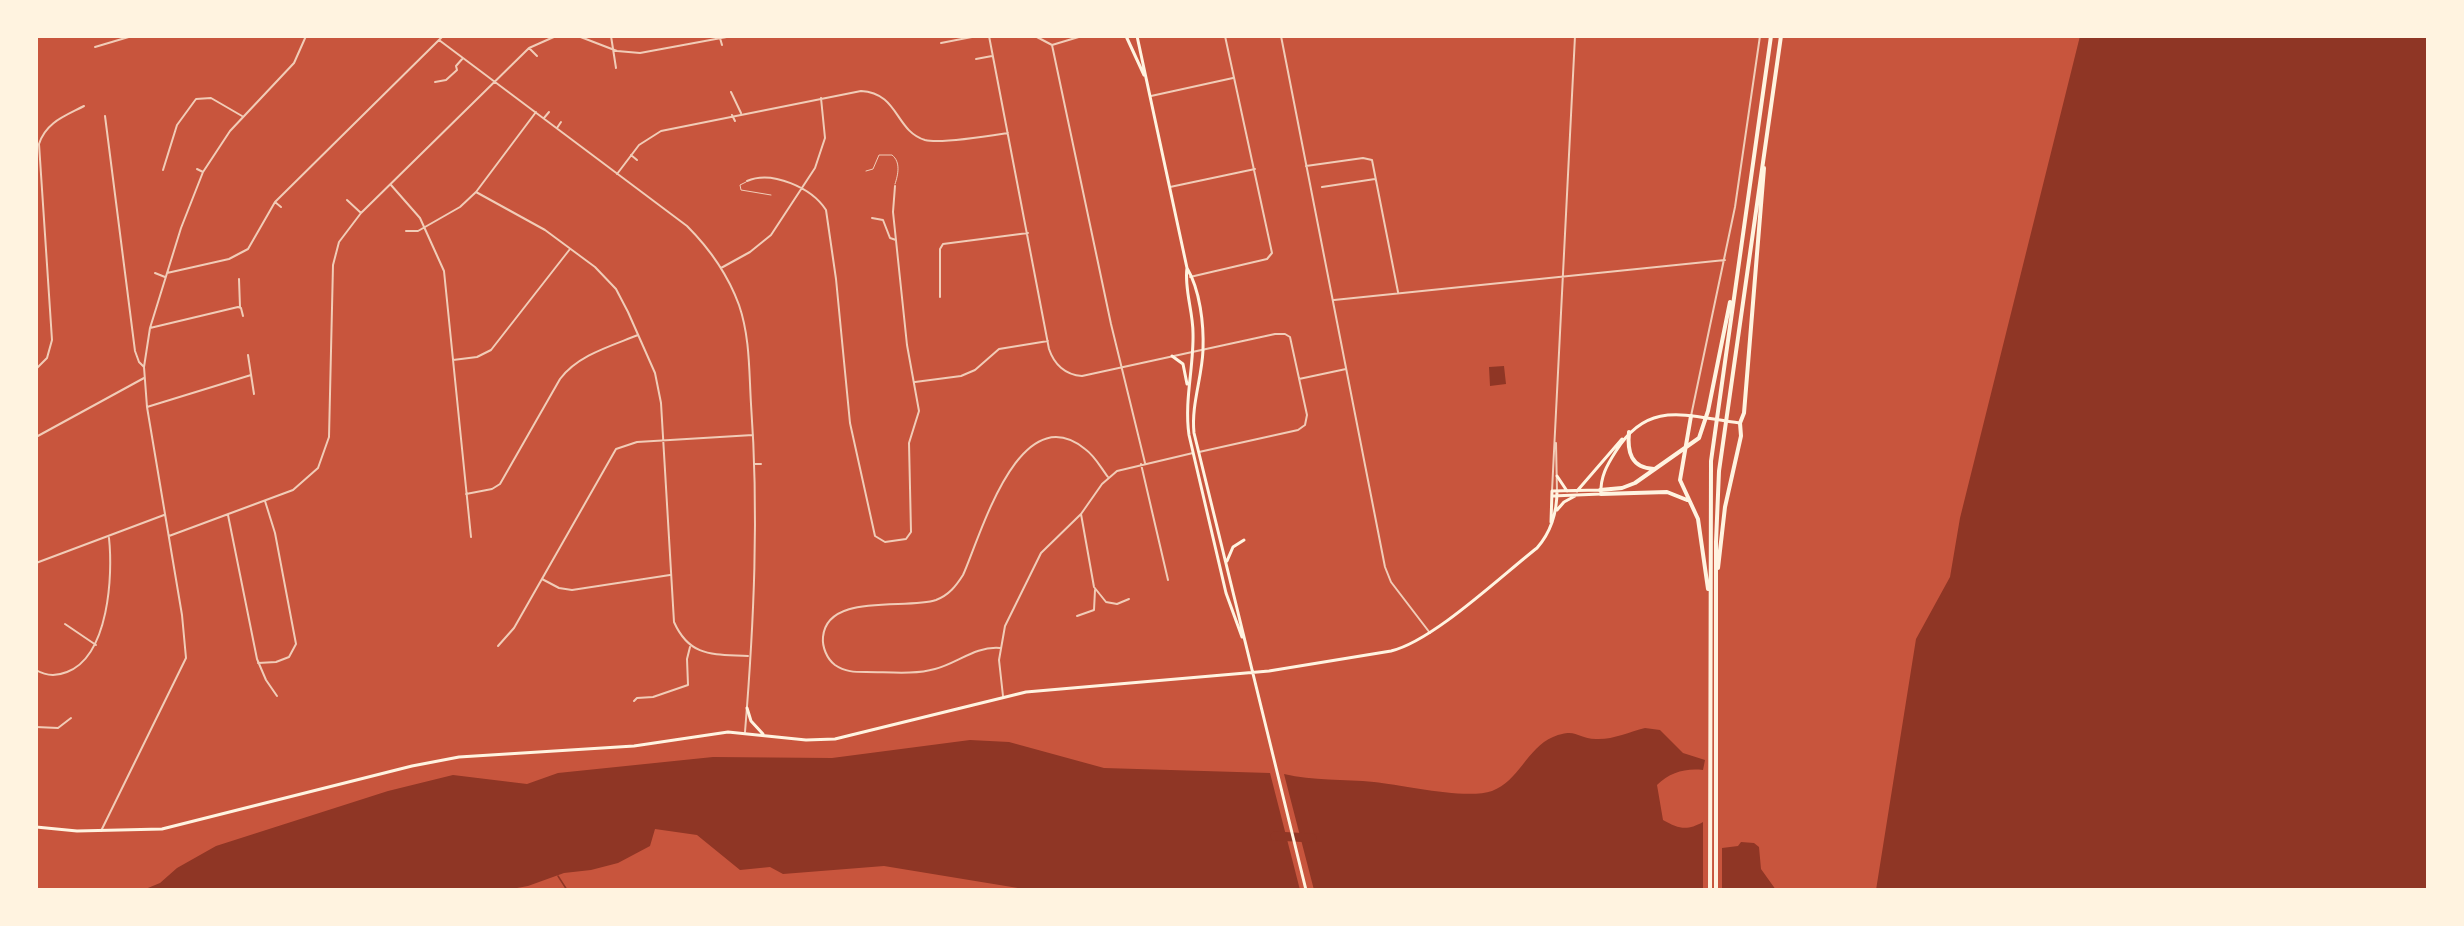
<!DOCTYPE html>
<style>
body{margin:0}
#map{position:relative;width:2464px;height:926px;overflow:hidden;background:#c8553d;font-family:"Fira Sans Condensed",sans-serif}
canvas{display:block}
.frame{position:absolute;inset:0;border:38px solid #fff3e0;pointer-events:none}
</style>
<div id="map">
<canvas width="2464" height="926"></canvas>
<div class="frame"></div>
</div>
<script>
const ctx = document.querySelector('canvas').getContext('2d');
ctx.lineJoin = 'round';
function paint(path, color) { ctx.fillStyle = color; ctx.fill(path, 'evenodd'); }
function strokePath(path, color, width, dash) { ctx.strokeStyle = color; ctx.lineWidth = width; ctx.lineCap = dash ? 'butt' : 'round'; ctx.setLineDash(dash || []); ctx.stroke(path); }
paint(new Path2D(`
 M2080 36H2428V890H1876L1916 639 1950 577 1960 518Z
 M1504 366 1506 384 1490 386 1489 367Z
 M1645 728 1660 730 1683 753 1705 760 1703 770C1686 768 1670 772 1657 785L1663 820C1679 829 1687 831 1703 822V890H1314L1284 774C1313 781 1344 779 1374 782 1403 785 1466 800 1492 791 1519 781 1527 748 1553 737 1577 727 1577 739 1596 739 1612 740 1629 732 1645 728Z
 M970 740 1009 742 1104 768 1270 773 1300 890H1030L884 866 783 874 770 867 740 870 697 835 655 829 650 846 618 863 591 870 564 873 528 886 506 890H143L160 883 177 868 216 846 388 791 453 775 527 784 558 773 713 757 832 758Z
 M1741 842 1754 843 1759 847 1761 869 1776 890H1722V848L1738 846Z`), '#8f3625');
strokePath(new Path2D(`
 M558 876 567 890`), '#8f3625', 1.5);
strokePath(new Path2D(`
 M1275 836 1312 838`), '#8f3625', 9);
strokePath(new Path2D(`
 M866 171 873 169 879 155H892C901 162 898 175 895 184
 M746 182 740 185 741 190 771 195`), '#f1ccb7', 1);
strokePath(new Path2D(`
 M578 36 617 51 640 53 732 36
 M611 36 616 68
 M989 36 1049 349C1054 364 1065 375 1082 376L1275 334H1285L1290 337 1307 415 1305 425 1298 430 1199 452
 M1035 36 1052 45
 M1281 36 1385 567 1391 582 1430 633
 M720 38 722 45
 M439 40 687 226C710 249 728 275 739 305 750 337 749 371 751 404 759 514 754 622 745 732
 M941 43 977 36
 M1052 45 1111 324 1145 463
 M1052 45 1082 36
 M95 47 132 36
 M529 48 537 56
 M976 59 992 56
 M435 82 446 80 457 70 456 66 463 58
 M731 92 741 113
 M1151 96 1233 78
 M732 115 735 121
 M105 116 135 351 139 362 144 367
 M544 118 549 112
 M557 128 561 122
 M631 155 637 160
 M1306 166 1363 158 1372 160 1398 292
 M197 169 203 172
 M163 170 177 125 196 99 211 98 242 116
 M617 174 639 145 661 131 861 91C899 93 895 131 925 140 941 144 989 136 1008 133
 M747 181C772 170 812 188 826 210L836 279 850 423 875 536 885 542 906 539 911 532 909 443 919 411 907 345 893 212 895 186
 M391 185 420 218 444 271 471 537
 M1170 187 1255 169
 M1322 187 1375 179
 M476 192 545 230 595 267 616 289 628 312 655 373 661 403 674 622C690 658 714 654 748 656
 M347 200 361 213
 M275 202 281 207
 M872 218 883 220 890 238 896 240
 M406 231H418L460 207 476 192 536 112
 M721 268 750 252 771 235 815 168 825 138 821 98
 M155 273 165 277
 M167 273 229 259 248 249 275 202 443 36
 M1190 277 1267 259 1272 253 1225 36
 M239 279 240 307
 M940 297V249L943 244 1028 233
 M1334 300 1725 260
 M150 328 238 307 241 308 243 316
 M248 355 254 394
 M453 360 477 357 491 350 570 249
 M36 369 47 358 52 340 39 144C46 122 65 116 84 106
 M1299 379 1346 369
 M915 382 961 376 975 370 999 349 1048 341
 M147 407 251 375
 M1691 416 1735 207 1760 36
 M36 437 144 378
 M1556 443 1557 491
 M754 464H761
 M1141 464 1168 580
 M1552 491 1575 36
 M466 494 492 489 500 484 560 379C578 355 611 346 638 335
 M1081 514 1094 587 1106 602 1117 604 1129 599
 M228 515 257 659 266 680 277 696
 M169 536 293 490 318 468 329 437 333 265 339 242 361 213 529 48 556 36
 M36 563 164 515
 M542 579 559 588 572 590 670 575
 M1077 616 1094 610 1095 590
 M65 624 96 645
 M498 646 514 628 616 449 637 442 753 435
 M1000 648C975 646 958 663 935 669 914 675 888 672 866 672 855 672 845 672 835 665 827 659 822 647 823 637 827 592 907 610 936 600 949 595 956 586 963 575 981 535 1019 396 1085 449 1095 456 1101 468 1108 477
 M258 663 276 662 289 657 296 644 275 533 265 501
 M36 670C46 676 57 676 67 672 109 656 113 575 109 538
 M1003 696 999 660 1005 626 1041 553 1081 514 1102 484 1117 471 1193 453
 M634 701 637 698 653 697 688 685 687 659 690 647
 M36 727 58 728 71 718
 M101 831 186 658 182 615 147 407 144 367 150 328 181 228 203 172 230 131 294 63 306 36`), '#f1ccb7', 2);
strokePath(new Path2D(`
 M1126 36 1144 75
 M1137 36 1187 268C1184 289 1193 311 1193 333 1194 367 1184 400 1189 435L1226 593 1242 637
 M1187 268C1200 290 1204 324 1203 350 1202 378 1191 405 1194 433L1306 890
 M1172 356 1183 364 1187 384
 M1557 476 1567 491
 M1577 491 1622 439
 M1552 496 1601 494C1600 477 1607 465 1616 451 1649 398 1688 417 1740 423
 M1557 510 1564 502 1575 496
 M1551 522 1552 491 1600 490
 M1227 561 1233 547 1244 540
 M747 708 751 721 763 734
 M36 827 77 831 162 829 412 766 459 757 634 746 728 732 806 740 835 739 1026 692 1269 671 1391 651C1433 641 1501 576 1537 548 1551 532 1557 512 1557 491`), '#fff3e0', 3);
strokePath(new Path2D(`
 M1691 416 1680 480 1698 519 1708 589
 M1629 432C1627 452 1631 468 1654 469
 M1600 490 1622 488 1635 483 1699 438 1708 411 1730 302
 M1601 494 1667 492 1687 500
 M1718 568 1725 507 1741 436 1740 423 1744 413 1764 168
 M1710 890 1711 461 1771 36
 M1716 890V542L1719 471 1781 36`), '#fff3e0', 4);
</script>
